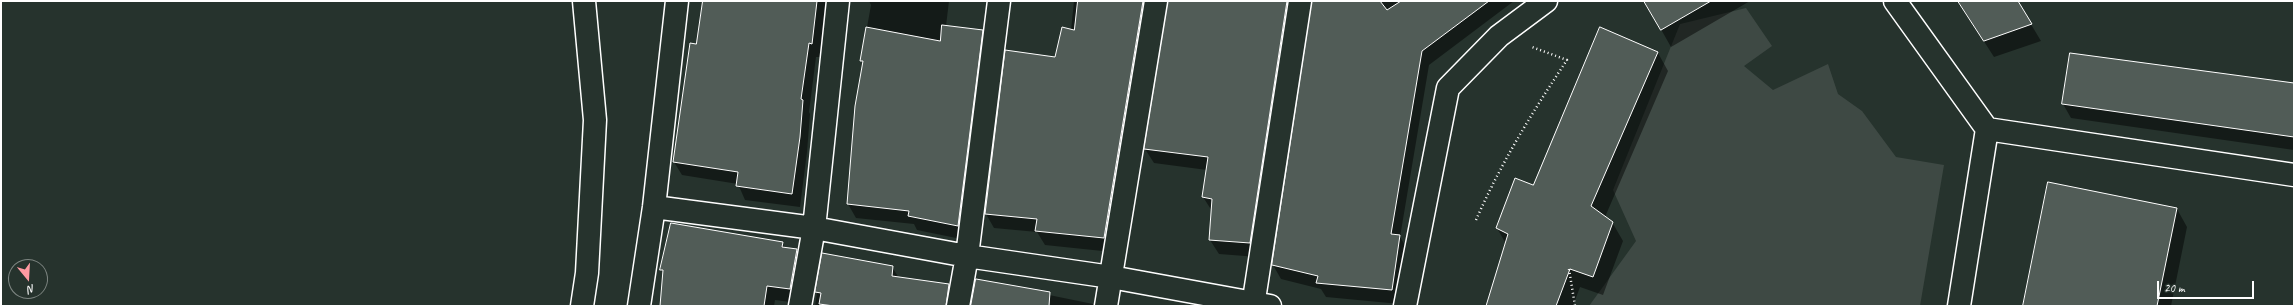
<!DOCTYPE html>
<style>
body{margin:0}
#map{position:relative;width:2295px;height:307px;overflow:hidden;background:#26332d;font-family:Caveat,sans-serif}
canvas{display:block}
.frame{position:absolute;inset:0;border:2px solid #fff;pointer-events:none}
.north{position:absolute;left:8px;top:259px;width:40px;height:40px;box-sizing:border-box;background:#26332d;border:1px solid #7d8581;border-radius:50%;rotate:162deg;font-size:11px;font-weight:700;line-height:16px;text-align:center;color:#fff}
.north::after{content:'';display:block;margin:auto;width:14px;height:18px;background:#ff9aa2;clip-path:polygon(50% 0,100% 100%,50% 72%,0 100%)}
.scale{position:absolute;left:2157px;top:281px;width:97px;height:18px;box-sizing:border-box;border:2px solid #fff;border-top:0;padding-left:5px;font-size:12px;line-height:14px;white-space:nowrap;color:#fff;-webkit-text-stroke:3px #26332d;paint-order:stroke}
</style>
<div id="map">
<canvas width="2295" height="307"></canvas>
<div class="frame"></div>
<div class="north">N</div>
<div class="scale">20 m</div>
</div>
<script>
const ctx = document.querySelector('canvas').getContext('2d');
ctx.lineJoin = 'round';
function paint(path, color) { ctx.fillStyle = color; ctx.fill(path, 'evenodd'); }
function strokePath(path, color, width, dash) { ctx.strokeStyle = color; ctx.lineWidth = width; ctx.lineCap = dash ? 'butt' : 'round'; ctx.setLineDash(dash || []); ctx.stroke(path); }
paint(new Path2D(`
 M1746 8 1772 46 1744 66 1773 90 1828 64 1838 94 1862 111 1896 157 1944 165 1920 306H1589L1636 241 1613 190 1680 24Z`), '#3e4944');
paint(new Path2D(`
 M704 1H828L820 57H816L809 112 810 114 807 152 800 207 745 200 738 184 682 175 674 162Z
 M869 1H949L946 26 982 31 990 45 966 240 917 230 914 224 856 218 848 204 863 64 861 61 871 5Z
 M1074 1H1514L1429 65 1400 237 1408 250 1400 304 1326 297 1321 289 1281 279 1273 265 1313 4 1311 3H1303L1258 257 1219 254 1210 240 1212 211 1203 197 1207 170 1154 163 1145 149 1169 4 1166 2 1112 252 1045 245 1037 232 994 228 986 214 1056 58 1071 30Z
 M1645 1H1750L1671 47Z
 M1958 1H2017L2041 41 1994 57Z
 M1601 29 1658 53 1668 71 1605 217 1612 222 1623 241 1603 295 1580 287 1573 306H1487L1506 244 1497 228 1534 186Z
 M2294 85V150L2071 118 2063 104Z
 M2177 209 2187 227 2171 306H2024Z
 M782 243 786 249 797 250 805 264 798 303 775 300 774 306H661L663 273 661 270Z
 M823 254 892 267 899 278 949 285 957 300 956 306H815Z
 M976 280 1093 304 1094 306H971Z`), '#0007');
const building = new Path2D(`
 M703 1H817L812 44 809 43 801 99 803 100 800 137 792 194 736 186 738 172 673 162 690 43 696 44Z
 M1078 1H1143L1104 238 1035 231 1037 219 985 214 1005 50 1055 57 1062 27 1074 30Z
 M1168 1H1287L1250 243 1209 240 1212 199 1202 197 1208 157 1144 149Z
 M1312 1H1380L1387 10 1401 1H1489L1422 51 1391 234 1400 235 1392 290 1316 283 1318 276 1272 265Z
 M1644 1H1711L1661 30Z
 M1958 1H2018L2032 24 1984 41Z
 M942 25 983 30 958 226 908 216 909 211 847 204 855 106 863 61H860L866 27 940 41Z
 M1600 27 1658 52 1591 206 1613 222 1593 277 1570 269 1556 306H1486L1508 234 1496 228 1515 178 1533 185Z
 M2070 53 2294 83V137L2062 104Z
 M2048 182 2177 208 2157 306H2023Z
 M671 223 783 242 782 247 797 249 790 289 767 286 764 306H660L663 270H660Z
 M822 253 893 266 892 276 949 284 946 306H834L819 304 821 293 815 292Z
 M976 279 1050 292 1049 306H971Z`);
paint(building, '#515c57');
strokePath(building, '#fff', 1);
const minor = new Path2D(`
 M1895 1 1987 129 1959 306
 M1987 129 2294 175
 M654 207 814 228 967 256 1111 277 1270 306
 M582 306 587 273 595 120 584 1
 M639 306 654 207 677 1
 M800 306 814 228 838 1
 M958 306 967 256 999 1
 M1106 306 1156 1
 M1253 306 1300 1
 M1405 306 1448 88 1499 36 1546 1`);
strokePath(minor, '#fff', 25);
strokePath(new Path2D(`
 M1476 220C1501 163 1533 111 1567 60L1532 47
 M1569 269 1575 306`), '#fff', 2.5, [1, 3]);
strokePath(minor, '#26332d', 22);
</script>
